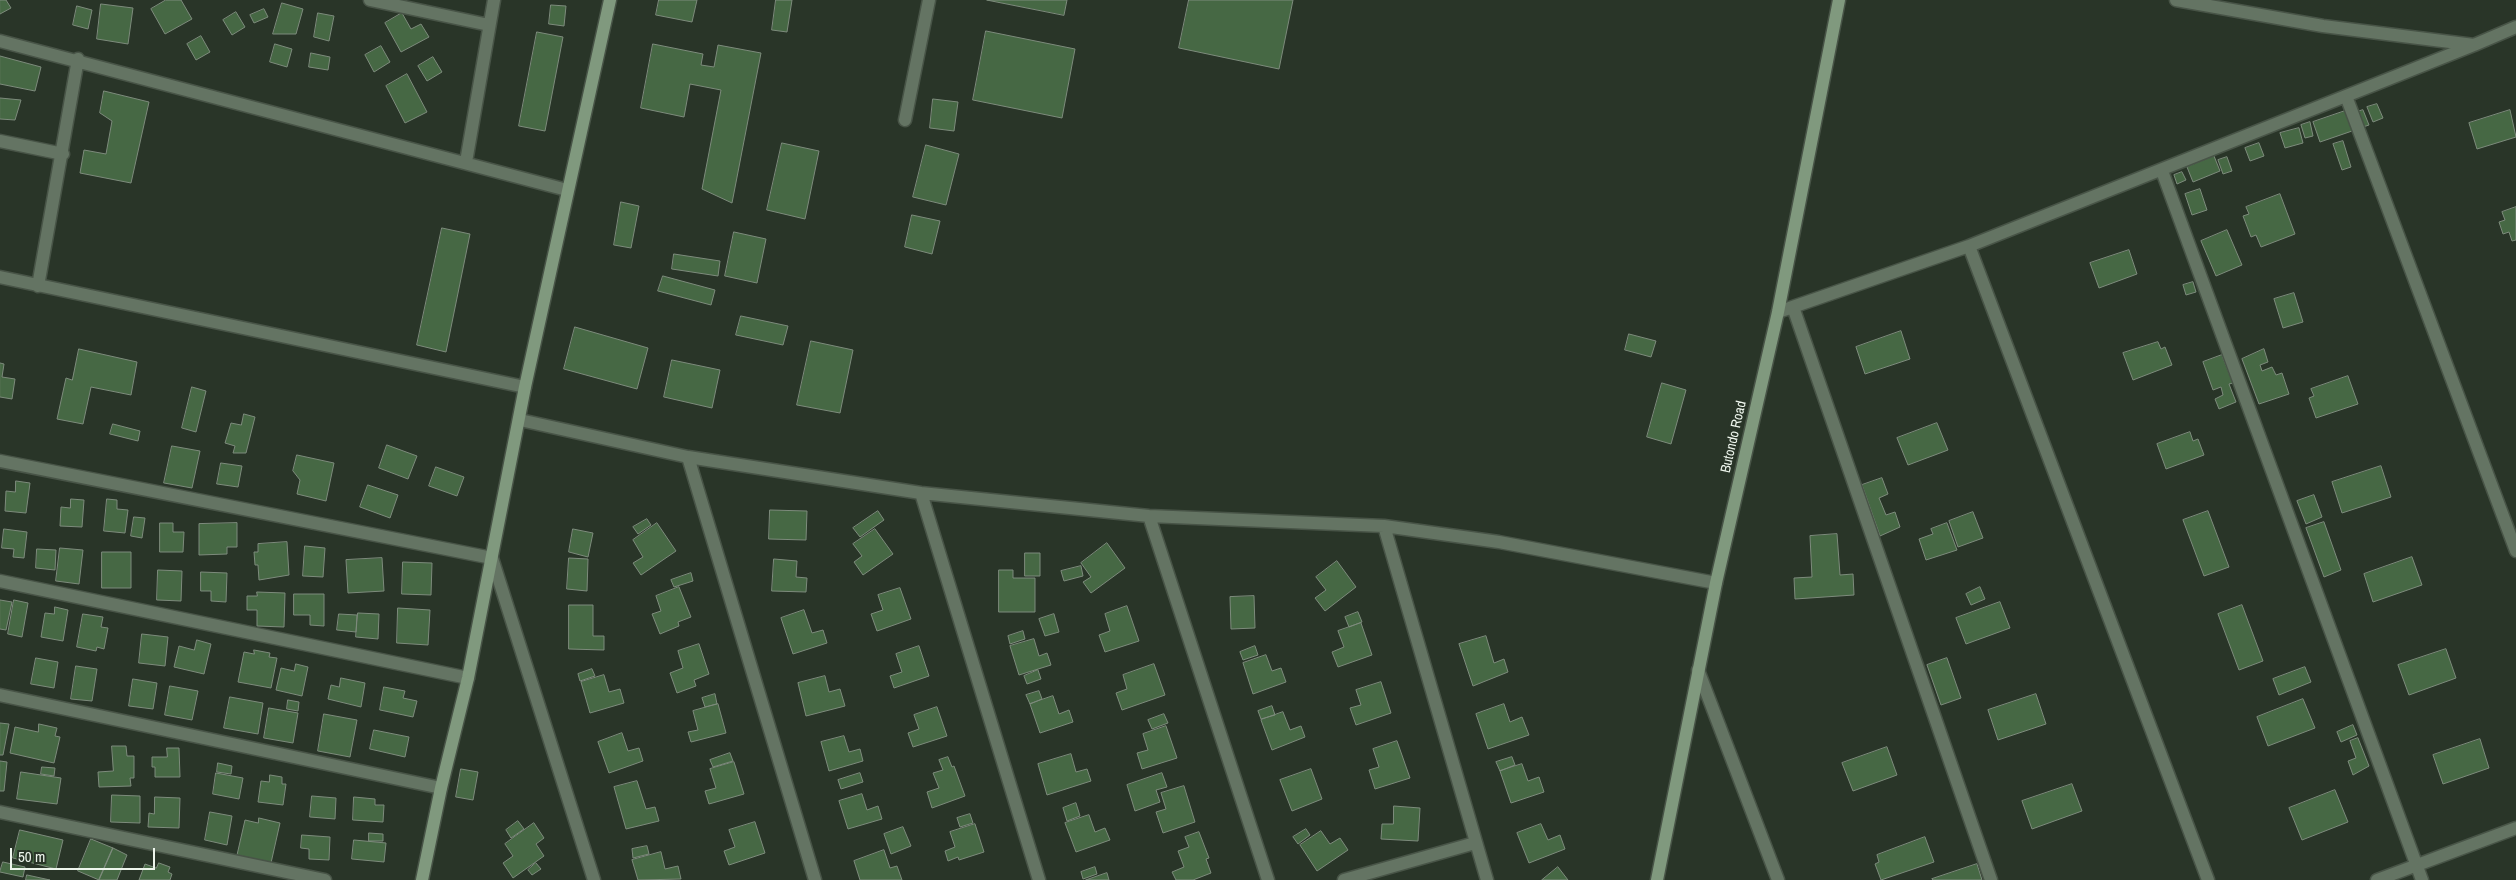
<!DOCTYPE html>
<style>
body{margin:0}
#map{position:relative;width:2516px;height:880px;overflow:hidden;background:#293528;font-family:"Archivo Narrow",sans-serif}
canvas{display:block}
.scale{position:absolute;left:10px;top:848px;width:145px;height:22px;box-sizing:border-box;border:2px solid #edf5ec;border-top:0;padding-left:6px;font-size:15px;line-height:18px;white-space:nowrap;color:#edf5ec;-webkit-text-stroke:4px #293528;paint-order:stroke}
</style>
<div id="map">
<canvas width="2516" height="880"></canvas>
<div class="scale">50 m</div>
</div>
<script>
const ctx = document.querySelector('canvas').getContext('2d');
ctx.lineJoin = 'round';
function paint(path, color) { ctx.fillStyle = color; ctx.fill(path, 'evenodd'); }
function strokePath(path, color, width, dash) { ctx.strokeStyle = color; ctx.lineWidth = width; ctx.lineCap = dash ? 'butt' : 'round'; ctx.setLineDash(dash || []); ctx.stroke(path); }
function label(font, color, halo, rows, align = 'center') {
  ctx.font = font + ' "Archivo Narrow",sans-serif'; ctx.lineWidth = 5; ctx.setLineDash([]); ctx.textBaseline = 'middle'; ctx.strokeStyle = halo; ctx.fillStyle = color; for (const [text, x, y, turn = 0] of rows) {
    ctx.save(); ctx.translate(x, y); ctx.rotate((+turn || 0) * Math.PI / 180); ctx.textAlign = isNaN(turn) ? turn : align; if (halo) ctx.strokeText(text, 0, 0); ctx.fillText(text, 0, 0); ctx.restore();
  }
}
const building = new Path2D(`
 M0 0H6L11 8 0 14Z
 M166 0H181L192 19 165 34 151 9Z
 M659 0H697L692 22 656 15Z
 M776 0H792L787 32 772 30Z
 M987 0H1067L1064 15Z
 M1189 0H1293L1279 69 1179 48Z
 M282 3 303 9 296 34H273Z
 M101 4 133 8 128 44 97 39Z
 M551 5 566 6 564 26 549 24Z
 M77 6 92 10 88 29 73 25Z
 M264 9 268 17 254 23 250 15Z
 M236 12 245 27 232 35 223 20Z
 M318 13 334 16 329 41 314 37Z
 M402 13 411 29 421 24 429 37 401 52 385 23Z
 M986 31 1075 49 1062 118 973 100Z
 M537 32 563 37 545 131 519 126Z
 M201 36 210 52 196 60 187 44Z
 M275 44 292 49 287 67 270 62Z
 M653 44 703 54 701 65 714 67 718 45 761 53 732 203 702 189 721 90 690 84 684 117 641 108Z
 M381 46 390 62 374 72 365 55Z
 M311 53 330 57 328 70 309 67Z
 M0 56 41 67 35 91 0 84Z
 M433 57 442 72 427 81 418 66Z
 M407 74 427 112 405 123 386 86Z
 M104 91 149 102 131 183 80 173 84 150 106 154 112 121 100 113Z
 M0 98 21 100 15 120 0 119Z
 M933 99 958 102 954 131 930 128Z
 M2377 104 2383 118 2373 122 2367 107Z
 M2348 110 2355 130 2320 142 2313 122Z
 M2363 110 2369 125 2363 127 2357 112Z
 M2510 110 2516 137 2477 149 2469 123Z
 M2310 122 2313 136 2305 138 2301 125Z
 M2299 128 2303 143 2285 148 2280 133Z
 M2343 141 2351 167 2342 170 2333 144Z
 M782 143 819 151 805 219 767 210Z
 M2259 143 2264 156 2250 161 2245 148Z
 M926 145 959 154 946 205 913 197Z
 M2214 156 2220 171 2193 182 2187 167Z
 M2227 157 2232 171 2223 174 2218 160Z
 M2182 172 2186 180 2177 184 2174 175Z
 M2200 189 2207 210 2192 215 2185 194Z
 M2280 194 2295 234 2261 247 2256 235 2251 237 2243 216 2249 214 2246 207Z
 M621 202 639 206 631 248 614 245Z
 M2516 207V240L2512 241 2509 232 2503 234 2499 222 2505 220 2502 212Z
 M912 215 940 221 932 254 905 247Z
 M442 228 470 234 446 352 417 345Z
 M2227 230 2242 265 2216 276 2201 241Z
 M734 232 766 239 757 283 725 276Z
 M2129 250 2137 274 2099 288 2090 263Z
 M674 254 720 261 718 276 672 269Z
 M663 276 715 290 711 305 658 291Z
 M2193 282 2196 292 2186 295 2183 285Z
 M2294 293 2303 322 2283 328 2274 299Z
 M741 316 788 326 783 345 736 335Z
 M575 327 648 348 637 389 564 369Z
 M1901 331 1910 359 1865 374 1856 347Z
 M1629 334 1656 341 1651 357 1625 350Z
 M811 341 853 350 840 413 797 405Z
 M2158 342 2161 349 2165 347 2172 365 2133 380 2123 353Z
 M79 349 137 362 131 395 91 387 83 424 57 419 66 378 72 380Z
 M2264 349 2268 362 2260 365 2262 371 2272 367 2276 375 2282 373 2289 394 2259 404 2242 359Z
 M2222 355 2233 383 2229 384 2236 402 2219 409 2215 399 2223 395 2221 387 2213 390 2203 362Z
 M672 360 720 370 712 408 664 397Z
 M0 363 4 364 2 377 15 379 12 399 0 397Z
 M2348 376 2358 404 2316 418 2309 398 2314 396 2311 389Z
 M1662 383 1686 390 1671 444 1647 437Z
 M192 387 206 391 196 432 182 428Z
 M244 414 255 417 246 453H233L235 446 225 443 231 423 241 425Z
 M1937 423 1948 450 1908 465 1897 438Z
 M113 424 140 431 138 441 110 434Z
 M2190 432 2193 441 2198 439 2204 455 2166 469 2157 444Z
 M387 445 417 456 408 479 379 468Z
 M172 446 200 451 192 488 164 483Z
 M297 455 334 463 326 501 297 494 300 480 293 471Z
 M221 463 242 466 238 487 217 484Z
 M2381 466 2391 497 2342 513 2332 482Z
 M436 467 464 477 457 496 429 486Z
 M1882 478 1888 494 1879 498 1886 515 1895 512 1900 527 1880 536 1862 485Z
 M16 481 30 483 26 513 5 511 6 491 15 492Z
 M368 485 398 495 390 518 360 507Z
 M2314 495 2322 517 2306 524 2297 501Z
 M71 499 84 500 82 527 60 526 61 507 70 508Z
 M107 499 117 500V509L128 510 125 533 104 531Z
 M770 510 807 511 806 540 769 539Z
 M878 511 884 520 860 537 853 528Z
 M2208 511 2229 567 2204 576 2183 520Z
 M1973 512 1983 538 1958 547 1949 521Z
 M134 517 145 518 142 538 131 536Z
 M647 519 651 525 638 534 633 527Z
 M2324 522 2341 570 2324 577 2306 528Z
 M160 523H173V532H184L183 552H160Z
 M237 523V547H227V554L199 555V524Z
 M657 523 676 551 641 575 633 563 643 557 633 540Z
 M1947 523 1957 550 1926 560 1919 539 1933 534 1931 529Z
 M4 529 27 532 24 558 13 557 14 549 2 548Z
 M573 529 593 533 588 557 569 552Z
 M875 529 893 554 863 575 854 562 862 556 853 544Z
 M1837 534 1840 575 1853 574 1854 595 1795 599 1794 578 1812 577 1810 536Z
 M287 542 289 575 259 580 258 565H255L254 552H258V544Z
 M1107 543 1125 568 1091 593 1083 582 1091 577 1081 563Z
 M305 546 325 548 323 577 303 576Z
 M60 548 83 550 79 584 56 581Z
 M37 549 56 550 55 570 36 568Z
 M102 552H131V588H102Z
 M1025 553H1040V576H1025Z
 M2412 557 2422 585 2373 602 2364 574Z
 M382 558 384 591 348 593 346 560Z
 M569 558 588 559 587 591 567 589Z
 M774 559 797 561 796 577 807 578 806 592 772 591Z
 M1337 561 1356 587 1325 611 1315 598 1326 590 1316 577Z
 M403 562 432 563 431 595 402 594Z
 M1081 566 1083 576 1064 581 1061 571Z
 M158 570 182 571 181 601 157 600Z
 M999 570H1013V578H1035V612H999Z
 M201 572 227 573 226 602 211 601V591H201Z
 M691 573 693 581 674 587 671 580Z
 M679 587 691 617 678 622 679 626 660 634 652 614 661 611 656 596Z
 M1980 587 1985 599 1971 605 1966 594Z
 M900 588 911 619 877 631 871 614 883 610 878 595Z
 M257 592 285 593 284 627 257 626V610H247V596H257Z
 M294 594H324V626L310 625V615H294Z
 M1254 596 1255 628 1231 629 1230 597Z
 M0 600 12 602 6 630 0 629Z
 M14 600 28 603 22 637 8 634Z
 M2000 602 2010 628 1966 644 1956 618Z
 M569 605H593V636H604V650L569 649Z
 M2242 605 2263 661 2239 670 2218 614Z
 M1127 606 1139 641 1105 652 1099 635 1110 631 1105 614Z
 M55 607 68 610 63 641 41 637 45 613 54 614Z
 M398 608 430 610 428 645 397 643Z
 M804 610 812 633 823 630 827 643 793 654 781 618Z
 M1358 612 1362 622 1349 627 1345 617Z
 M358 613 379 614 378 639 356 637Z
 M83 614 103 617 101 627 108 628 104 649 97 647 96 651 77 647Z
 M339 614 357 615 356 632 337 630Z
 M1054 614 1059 632 1045 636 1039 619Z
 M1361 623 1372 655 1338 667 1332 652 1344 647 1338 631Z
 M1023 631 1025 639 1010 644 1008 636Z
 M142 634 168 637 165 666 139 663Z
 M1486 636 1494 663 1504 659 1508 672 1473 686 1459 644Z
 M1034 639 1039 656 1047 653 1051 665 1019 675 1010 646Z
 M197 640 211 644 204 674 174 667 179 646 194 650Z
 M699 644 709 674 694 680 696 686 677 693 670 673 683 668 678 651Z
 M919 646 929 676 894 688 890 676 902 672 896 654Z
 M1255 646 1258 655 1243 660 1240 652Z
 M2446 649 2456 678 2409 695 2398 665Z
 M254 650 270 653 269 657 277 658 271 688 238 682 244 652 254 654Z
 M1266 655 1272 671 1281 668 1286 682 1253 694 1243 663Z
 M36 658 58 662 54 688 31 684Z
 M1947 658 1961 698 1941 705 1927 665Z
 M296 664 308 667 302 696 276 690 281 668 294 671Z
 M1154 664 1165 695 1122 710 1116 693 1127 689 1123 675Z
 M76 666 97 669 92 701 71 699Z
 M2305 667 2311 682 2279 695 2273 679Z
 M592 669 595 676 580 681 578 674Z
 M1038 670 1041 679 1027 684 1024 676Z
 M604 675 609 692 620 689 624 703 590 713 581 682Z
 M825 676 829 692 840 689 845 706 806 716 798 683Z
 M341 678 365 683 361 707 328 699 331 685 339 687Z
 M133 679 157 683 153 709 129 706Z
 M1381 682 1391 713 1356 725 1350 708 1361 705 1356 690Z
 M170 686 198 691 192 720 165 715Z
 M384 687 405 691 403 698 417 701 413 717 380 710Z
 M1039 691 1042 699 1030 704 1026 695Z
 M715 694 717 704 705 707 702 698Z
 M2036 694 2046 724 1998 740 1988 710Z
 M1053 696 1059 714 1069 710 1073 722 1040 733 1030 704Z
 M230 697 263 703 258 734 224 728Z
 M2303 699 2315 728 2268 746 2257 717Z
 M288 700 299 702 298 711 287 709Z
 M718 704 726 733 691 742 688 732 698 730 693 711Z
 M1504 704 1510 722 1522 717 1529 735 1488 749 1476 714Z
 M1272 706 1275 715 1261 719 1258 711Z
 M937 707 947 736 913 747 908 733 919 729 914 715Z
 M269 708 298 713 293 743 264 738Z
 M1283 712 1290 730 1301 726 1305 737 1272 750 1261 720Z
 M324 714 357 720 350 757 318 751Z
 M1164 714 1168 723 1152 729 1148 720Z
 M0 723 9 724 3 755H0Z
 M39 724 57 728 55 736 60 737 54 763 10 753 15 727 38 732Z
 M2353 725 2357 735 2341 742 2337 732Z
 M1166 726 1177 758 1142 769 1137 753 1148 750 1143 734Z
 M374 730 409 737 405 757 370 749Z
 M622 733 628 751 639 748 643 761 609 773 598 742Z
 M844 736 849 752 860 749 863 761 829 771 821 742Z
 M2358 738 2369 766 2353 775 2348 761 2356 758 2350 741Z
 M2480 739 2489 768 2443 784 2433 755Z
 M1397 741 1410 778 1375 789 1369 770 1379 767 1373 749Z
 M112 746H126L127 756H134V778H130L131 786 99 787 98 772 113 771Z
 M1887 747 1897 775 1853 791 1842 763Z
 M167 748H179L180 777H155V767H152V757H167Z
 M730 753 733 761 713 767 710 760Z
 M1071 754 1076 772 1087 769 1091 781 1047 795 1038 764Z
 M948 757 952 767 954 766 965 796 932 808 927 792 939 788 933 773 943 770 939 760Z
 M1512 757 1515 765 1500 771 1496 762Z
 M0 761 7 762 4 791H0Z
 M734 762 744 794 709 804 705 791 716 788 710 769Z
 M218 763 232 766 231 774 217 772Z
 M1522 764 1528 781 1539 777 1544 792 1511 803 1500 771Z
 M42 767 55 768 54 776 41 774Z
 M461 769 478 772 473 800 456 797Z
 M1311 769 1322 799 1292 811 1280 780Z
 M21 772 61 778 57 804 17 799Z
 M216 773 243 778 239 799 213 794Z
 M860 773 863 782 841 789 838 780Z
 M1162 773 1167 787 1156 790 1160 802 1135 811 1127 785Z
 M270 775 282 777V784H286L283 805 258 802 261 781 269 782Z
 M637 781 646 809 655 807 659 821 626 829 614 787Z
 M2072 784 2082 811 2032 829 2022 801Z
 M1184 786 1195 822 1163 833 1156 812 1166 809 1161 793Z
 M2335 790 2348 822 2302 840 2289 808Z
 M862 794 867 810 878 806 882 819 848 829 839 801Z
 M112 795 140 796V823L111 822Z
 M312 796 336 798 335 819 310 817Z
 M155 797 180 798 179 828 148 827 149 813 154 814Z
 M354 797 375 799V805H384L383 822 353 820Z
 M1076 803 1080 816 1067 821 1063 808Z
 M1394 806 1420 808 1418 841 1381 839 1382 824H1393Z
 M210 812 232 816 227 845 205 840Z
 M970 814 973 823 960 827 957 818Z
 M1089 815 1095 832 1105 828 1110 840 1076 852 1065 823Z
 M259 818 280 823 271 863 237 855 245 820 258 823Z
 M518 821 524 829 511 838 506 830Z
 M755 822 765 853 729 865 724 851 735 847 729 830Z
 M534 823 544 838 536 844 544 856 513 878 503 863 513 856 505 844Z
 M975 824 984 852 959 860 958 857 948 861 945 851 955 847 950 832Z
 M1541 824 1548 840 1560 835 1565 849 1529 863 1517 833Z
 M903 827 911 846 891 854 884 834Z
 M1306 829 1310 835 1298 844 1293 837Z
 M20 830 63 840 56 869 13 858Z
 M1321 831 1330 844 1340 838 1348 850 1317 871 1300 845Z
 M1199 832 1209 858 1206 859 1211 873 1193 880H1176L1172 872 1184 867 1178 851 1189 847 1185 837Z
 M369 833 383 834V841H369Z
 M302 835 330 837 329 860 309 859V849L301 848Z
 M1925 837 1934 862 1881 880 1875 864 1879 862 1877 855Z
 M91 839 113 848 99 880 78 871Z
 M354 840 386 843 384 862 352 859Z
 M647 846 649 854 633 858 632 849Z
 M113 848 127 855 117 880H99Z
 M884 850 890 868 897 866 902 880H860L854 861Z
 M661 852 665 869 678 866 681 879 638 880 632 860Z
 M3 862 25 867 23 877 0 872Z
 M159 863 170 867 168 872 172 874 170 880H139L145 864 156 868Z
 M536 863 541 869 532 875 528 870Z
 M1977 864 1982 880H1933L1932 879Z
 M1095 867 1097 874 1083 879 1081 872Z
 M1558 867 1568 880H1542Z
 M1107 873 1109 880H1086Z
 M27 875 50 880H26Z`);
paint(building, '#466844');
strokePath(building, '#7d8b7c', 1);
const street = new Path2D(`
 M370 0 489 25
 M2176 0 2323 26 2474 45 2516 27
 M0 41 567 190
 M2346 96 2516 551
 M905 120 929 0
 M0 141 63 154
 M466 162 494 0
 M2162 171 2422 880
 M1969 246 2208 880
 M0 277 525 387
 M38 286 78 59
 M1793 307 1991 880
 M1778 312 1969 246 2474 45
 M520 420 688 457 921 493 1149 516 1384 526 1499 542 1716 583
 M688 457 815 880
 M0 461 492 558 594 880
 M921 493 1039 880
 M1149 516 1268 880
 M1384 526 1487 880
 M0 581 468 678
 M1698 670 1778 880
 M0 695 441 788
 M0 812 325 880
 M1344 880 1475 843
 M2377 880 2516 828`);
const secondary = new Path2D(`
 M422 880 441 788 468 678 525 387 610 0
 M1657 880 1716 583 1778 312 1839 0`);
strokePath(street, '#485447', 15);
strokePath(secondary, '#485447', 15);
strokePath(street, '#647463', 12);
strokePath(secondary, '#80997e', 12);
label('14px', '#edf5ec', '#293528', [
 ["Butondo Road",1734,437,-77]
]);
</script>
